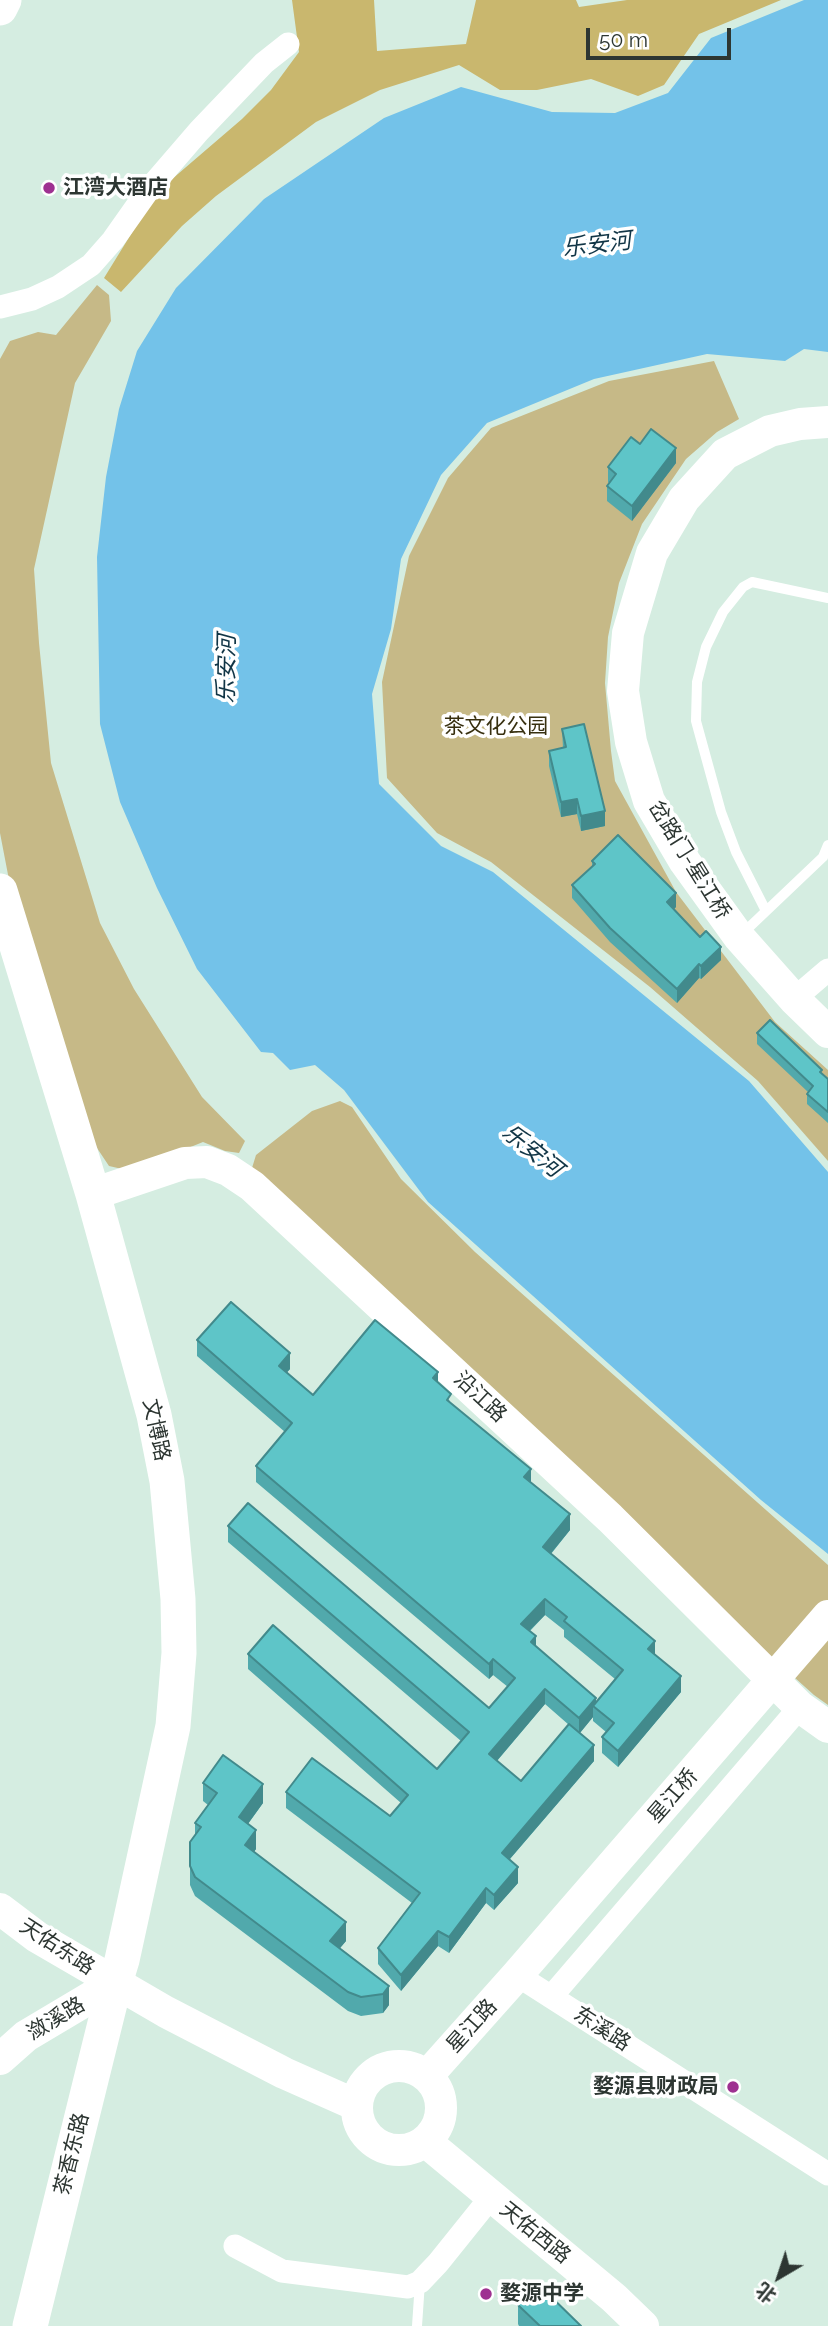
<!DOCTYPE html>
<meta charset="utf-8">
<style>
body{margin:0}
#map{position:relative;width:828px;height:2326px;overflow:hidden;background:#d5ede1;font-family:Raleway,"Noto Sans SC",sans-serif}
canvas{display:block}
.north{position:absolute;left:744px;top:2242px;width:70px;height:70px;-webkit-text-stroke:5px #fff;paint-order:stroke;rotate:219deg;font-size:19px;font-weight:700;line-height:28px;text-align:center;color:#2d3632}
.north::after{content:'';display:block;margin:auto;width:24px;height:32px;background:#2d3632;clip-path:polygon(50% 0,100% 100%,50% 72%,0 100%)}
.scale{position:absolute;left:586px;top:28px;width:145px;height:32px;box-sizing:border-box;border:4px solid #2d3632;border-top:0;padding-left:9px;font-size:21px;line-height:24px;white-space:nowrap;color:#2d3632;-webkit-text-stroke:5px #fff;paint-order:stroke}
</style>
<div id="map">
<canvas width="828" height="2326"></canvas>
<div class="north">北</div>
<div class="scale">50 m</div>
</div>
<script>
const ctx = document.querySelector('canvas').getContext('2d');
ctx.lineJoin = 'round';
function fillPath(path, color) { ctx.fillStyle = color; ctx.fill(path, 'evenodd'); }
const toPath = rows => new Path2D(rows.map(r => 'M' + r).join(''));
function trace(path, color, width, dash) { ctx.strokeStyle = color; ctx.lineWidth = width; ctx.lineCap = dash ? 'butt' : 'round'; ctx.setLineDash(dash || []); ctx.stroke(path); }
function write(font, color, halo, rows, align = 'center') {
  ctx.font = font + ' Raleway,"Noto Sans SC",sans-serif'; ctx.lineWidth = 7; ctx.setLineDash([]); ctx.textBaseline = 'middle'; ctx.strokeStyle = halo; ctx.fillStyle = color; for (const [text, x, y, turn = 0] of rows) {
    ctx.save(); ctx.translate(x, y); ctx.rotate((+turn || 0) * Math.PI / 180); ctx.textAlign = isNaN(turn) ? turn : align; if (halo) ctx.strokeText(text, 0, 0); ctx.fillText(text, 0, 0); ctx.restore();
  }
}
fillPath(toPath([
 [97,285,109,295,111,321,75,383,34,569,39,643,51,763,100,923,134,989,202,1097,245,1141,239,1153,225,1151,203,1142,131,1171,109,1166,95,1145,10,885,0,833,0,359,10,341,38,332,56,335],
 [714,361,739,419,717,432,686,459,642,524,619,583,608,637,605,683,611,751,615,781,676,892,775,1022,828,1070,828,1161,758,1081,650,987,491,862,437,833,387,778,382,682,409,556,448,478,491,428,609,381],
 [340,1101,352,1107,401,1179,475,1252,828,1565,828,1705,814,1695,765,1651,252,1168,256,1155,312,1111]
]), '#c6b987');
fillPath(toPath([
 [292,0,374,0,377,51,466,44,476,0,576,0,579,7,627,0,781,0,699,34,664,85,638,96,591,79,537,90,500,90,459,65,380,90,316,122,216,196,182,226,121,292,104,278,157,192,242,119,271,90,299,52]
]), '#c9b76e');
fillPath(toPath([
 [804,0,828,0,828,352,804,349,785,361,707,354,594,379,487,423,441,475,401,559,391,629,372,694,379,784,441,846,493,872,749,1081,828,1172,828,1554,761,1500,428,1202,344,1090,315,1065,290,1070,273,1053,261,1052,197,969,157,888,120,802,100,724,97,557,106,477,119,409,137,351,176,288,264,199,384,118,461,87,552,112,615,113,668,93,711,38]
]), '#73c2e9');
trace(toPath([
 [766,911,736,852,721,812,696,721,697,682,706,647,723,612,743,587,752,582,828,598],
 [741,935,823,857,828,845],
 [417,2326,420,2282]
]), '#fff', 10);
trace(toPath([
 [0,307,32,299,58,287,91,265,113,240,149,189,199,131,264,63,288,44],
 [794,999,828,970],
 [517,1975,828,2174],
 [551,1997,800,1707],
 [235,2246,282,2271,408,2287,420,2282,438,2263,491,2197]
]), '#fff', 23);
trace(toPath([
 [828,422,800,424,770,431,725,454,684,499,652,553,628,633,623,691,631,742,649,801,685,862,739,937,794,999,828,1032],
 [93,1194,185,1163,207,1162,228,1170,252,1186,610,1518,800,1707,828,1727],
 [0,1909,37,1937,166,2012,284,2073,356,2105],
 [0,2059,26,2036,115,1983],
 '357 2108a42 42 0 1 1 84 0a42 42 0 1 1-84 0Z',
 [427,2076,517,1975,828,1616],
 [425,2141,614,2298,643,2326]
]), '#fff', 32);
trace(toPath([
 [0,8,4,0],
 [0,891,93,1194,154,1415,167,1481,178,1599,179,1653,173,1726,122,1960,115,1983,30,2326]
]), '#fff', 35);
fillPath(toPath([
 [640,444,676,463,632,521,607,501,607,486,609,483,608,482,608,467],
 [562,729,605,826,581,831,577,814,561,817,549,766,549,751,563,748],
 [592,861,676,907,674,909,721,960,701,979,699,978,677,1003,610,942,572,898,572,885,592,867],
 [757,1033,822,1074,828,1079,828,1123,807,1104,807,1094,808,1092,757,1044],
 [197,1340,290,1369,287,1372,313,1395,438,1383,451,1403,531,1483,570,1530,551,1554,655,1654,681,1692,618,1767,602,1753,602,1737,606,1732,593,1721,593,1717,580,1733,594,1761,510,1859,518,1883,494,1910,486,1903,449,1953,438,1946,401,1991,378,1964,378,1948,412,1903,286,1808,286,1792,390,1816,401,1803,248,1669,248,1654,437,1769,461,1741,228,1542,228,1526,489,1708,508,1687,493,1675,489,1679,256,1482,256,1466,285,1432,197,1356],
 [545,1615,564,1630,564,1637,615,1679,596,1702,536,1647,530,1631],
 [545,1704,569,1725,521,1781,497,1761],
 [203,1783,263,1803,248,1824,256,1849,254,1852,346,1941,340,1948,389,1986,389,2005,383,2013,361,2016,348,2011,195,1896,190,1885,190,1842,195,1835,195,1823,208,1805,203,1801],
 [518,2305,581,2326,519,2326,518,2324]
]), '#51a9ac');
fillPath(toPath([
 [676,448,676,463,632,521,632,506],
 [577,799,577,814,561,817,561,802],
 [605,811,605,826,581,831,581,816],
 [676,893,676,907,667,916,667,902],
 [721,947,721,960,701,979,701,966],
 [699,964,699,978,677,1003,677,989],
 [290,1353,290,1369,279,1381,279,1366],
 [438,1372,438,1388,433,1378],
 [531,1469,531,1484,524,1477],
 [570,1514,570,1530,543,1563,543,1547],
 [545,1599,545,1615,521,1639,521,1624],
 [536,1636,536,1651,531,1642],
 [655,1641,655,1656,648,1649],
 [493,1659,493,1675,489,1679,489,1664],
 [681,1676,681,1692,618,1767,618,1751],
 [545,1689,545,1704,489,1770,489,1754],
 [596,1698,596,1708,593,1706,593,1717,579,1734,579,1718],
 [594,1745,594,1761,502,1868,502,1853],
 [263,1784,263,1803,239,1836,239,1817],
 [256,1830,256,1849,245,1864,245,1845],
 [518,1867,518,1883,494,1910,494,1895],
 [486,1888,486,1903,449,1953,449,1937],
 [346,1922,346,1941,330,1960,330,1941],
 [438,1931,438,1946,401,1991,401,1975],
 [389,1986,389,2005,383,2013,383,1994]
]), '#428a8c');
const building = toPath([
 [651,429,676,448,632,506,607,486,616,474,608,467,631,437,640,444,651,429],
 [584,724,605,811,581,816,577,799,561,802,549,751,566,747,562,729,584,724],
 [618,835,676,893,667,902,700,937,706,931,721,947,701,966,699,964,677,989,610,928,572,885,595,864,592,861,618,835],
 [770,1020,822,1070,820,1072,828,1079,828,1112,807,1094,813,1086,757,1033,770,1020],
 [231,1302,290,1353,279,1366,313,1395,375,1320,438,1372,433,1378,451,1394,447,1400,531,1469,524,1477,570,1514,543,1547,655,1641,648,1649,681,1676,618,1751,602,1737,614,1723,593,1706,623,1670,564,1621,567,1617,545,1599,521,1624,536,1636,531,1642,596,1698,579,1718,545,1689,489,1754,521,1781,569,1724,594,1745,502,1853,518,1867,494,1895,486,1888,449,1937,438,1931,401,1975,378,1948,420,1893,286,1792,312,1758,390,1816,408,1795,248,1654,273,1625,437,1769,469,1732,228,1526,248,1503,489,1708,515,1678,493,1659,489,1664,256,1466,292,1423,197,1340,231,1302],
 [223,1755,263,1784,239,1817,256,1830,245,1845,346,1922,330,1941,389,1986,383,1994,361,1997,348,1992,195,1877,190,1866,190,1842,201,1827,195,1823,217,1793,203,1783,223,1755],
 [538,2284,581,2326,540,2326,518,2305,538,2284]
]);
fillPath(building, '#5ec5c8');
trace(building, '#428a8c', 2);
for (const [x, y, r, color] of [
 [49,188,7,"#9e3191"],
 [733,2087,7,"#9e3191"],
 [486,2294,7,"#9e3191"]
]) { const dot = new Path2D(); dot.arc(x, y, r, 0, 2 * Math.PI); ctx.fillStyle = color; ctx.fill(dot); trace(dot, '#fff', 2.5); }
write('bold 21px', '#2d3632', '#fff', [
 ["江湾大酒店",63,188],
 ["婺源县财政局",719,2087,"right"],
 ["婺源中学",500,2294]
], 'left');
write('21px', '#383010', '#fff', [
 ["茶文化公园",496,727]
]);
write('21px', '#2d3632', '#fff', [
 ["岔路门-星江桥",689,860,58],
 ["沿江路",480,1397,43],
 ["文博路",156,1430,78],
 ["星江桥",673,1796,-49],
 ["天佑东路",57,1947,33],
 ["潋溪路",56,2019,-31],
 ["星江路",472,2026,-48],
 ["东溪路",602,2029,33],
 ["茶香东路",72,2154,-76],
 ["天佑西路",535,2233,39]
]);
write('italic 23px', '#113546', '#fff', [
 ["乐安河",597,245,-7],
 ["乐安河",227,669,-89],
 ["乐安河",532,1151,39]
]);
</script>
